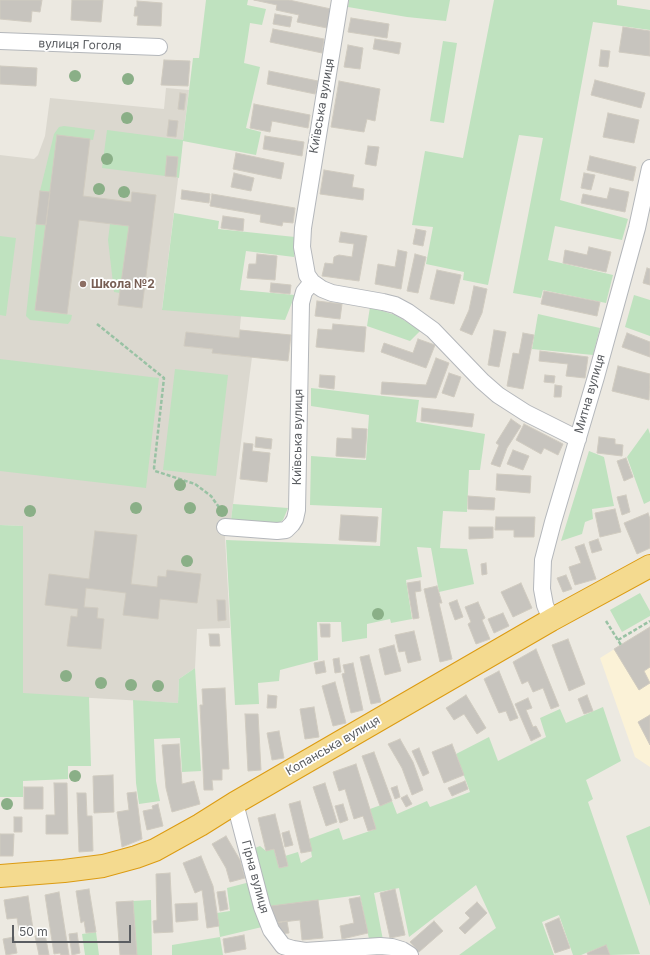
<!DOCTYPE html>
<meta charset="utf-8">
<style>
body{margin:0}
#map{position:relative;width:650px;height:955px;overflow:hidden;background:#ece9e1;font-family:Inter,sans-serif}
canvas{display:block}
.scale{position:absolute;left:12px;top:925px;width:119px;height:18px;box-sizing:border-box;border:2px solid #5a5d61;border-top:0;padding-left:5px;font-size:12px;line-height:14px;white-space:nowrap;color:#5a5d61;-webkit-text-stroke:3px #fff;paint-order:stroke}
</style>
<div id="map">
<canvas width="650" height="955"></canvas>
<div class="scale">50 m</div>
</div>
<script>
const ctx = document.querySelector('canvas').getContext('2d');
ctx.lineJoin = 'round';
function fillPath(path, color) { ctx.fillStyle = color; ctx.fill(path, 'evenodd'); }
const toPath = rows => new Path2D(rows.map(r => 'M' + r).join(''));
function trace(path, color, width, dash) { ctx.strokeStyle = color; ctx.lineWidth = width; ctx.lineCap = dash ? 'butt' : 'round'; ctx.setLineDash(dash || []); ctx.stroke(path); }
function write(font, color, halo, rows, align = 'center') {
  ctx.font = font + ' Inter,sans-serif'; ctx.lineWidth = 3.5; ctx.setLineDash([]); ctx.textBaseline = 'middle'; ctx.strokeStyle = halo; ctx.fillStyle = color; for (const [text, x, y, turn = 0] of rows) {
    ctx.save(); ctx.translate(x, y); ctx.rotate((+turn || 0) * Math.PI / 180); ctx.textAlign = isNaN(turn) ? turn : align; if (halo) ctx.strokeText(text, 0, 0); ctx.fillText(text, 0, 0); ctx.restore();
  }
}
fillPath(toPath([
 [650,627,650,767,635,757,600,658]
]), '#fbf2d7');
fillPath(toPath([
 [166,88,189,90,162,309,241,316,239,338,186,332,184,346,213,349,213,353,252,357,231,520,224,519,230,628,197,629,195,668,179,679,178,703,23,694,23,526,0,525,0,155,34,159,38,155,45,136,50,98,164,109]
]), '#dbd8cf');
fillPath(toPath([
 [206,0,248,0,247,5,266,9,262,25,250,23,244,63,260,67,246,128,261,132,256,155,183,141,179,178,176,177,178,157,167,156,165,176,102,168,107,130,183,140,193,58,199,58],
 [349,0,450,0,446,21,407,17,348,7],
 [494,0,617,0,617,5,650,10,650,30,593,22,560,200,628,219,622,240,555,226,548,260,613,275,606,303,543,290,541,298,513,293,543,138,519,135,488,285,463,280,464,272,426,264,433,227,412,225,425,151,463,158],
 [443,41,457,43,444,123,430,121],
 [64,126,95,130,93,140,57,135,50,192,40,191,54,134,59,127],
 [174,213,219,221,218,229,295,237,294,257,246,251,240,290,295,295,285,320,162,310],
 [36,224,46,225,35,310,72,315,71,320,68,324,30,320,26,316],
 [110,224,129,226,120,293,114,292,108,240],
 [0,236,16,238,6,316,0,315],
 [634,295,650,300,650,336,625,327],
 [370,307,395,315,421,330,410,341,367,326],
 [538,314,600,328,593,355,532,349],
 [0,359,159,378,146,488,0,471],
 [175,369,228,375,216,476,163,470],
 [311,388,419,400,416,422,485,434,480,470,469,470,467,512,443,511,440,548,467,549,474,584,439,592,431,548,417,547,422,577,406,580,412,619,391,623,390,619,367,624,367,638,342,642,341,622,317,622,318,660,280,670,279,681,258,683,259,704,235,705,226,540,380,546,382,508,310,505,311,456,366,460,369,415,311,406],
 [648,428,650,434,650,501,644,504,627,457],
 [589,451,604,457,614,506,592,509,593,519,585,522,582,534,561,541],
 [233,504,288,508,283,520,279,523,231,520],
 [0,525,23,526,23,693,89,697,91,766,68,766,68,779,23,781,23,797,0,797],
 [640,593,650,611,650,616,622,632,610,610],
 [195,668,201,771,182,772,180,738,154,739,156,781,160,801,139,804,136,783,133,700,178,703,179,679],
 [603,707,621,761,586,780,593,799,588,802,640,954,610,955,606,945,581,955,573,955,559,915,542,922,554,955,459,955,496,928,476,885,409,937,399,888,374,893,383,940,369,939,360,895,268,907,255,848,260,846,266,851,274,849,279,868,288,866,285,856,298,852,301,863,312,857,309,839,339,828,343,840,376,829,370,809,392,801,397,814,427,801,430,807,470,792,456,754,489,737,498,761,546,737,540,718,560,709,566,723],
 [650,826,650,906,626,836],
 [250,882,262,927,220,937,223,955,172,955,172,945,220,937,217,913,230,911,227,888],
 [151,900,152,955,137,955,133,901],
 [96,932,99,955,85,955,82,934]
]), '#bfe2bf');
const building = toPath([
 [0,0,42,0,40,12,32,11,31,22,0,19,0,0],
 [72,0,103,0,101,22,71,20,72,0],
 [254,0,289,0,331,9,327,28,297,22,299,15,276,10,277,5,254,0],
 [137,1,162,3,161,26,137,25,138,16,134,16,135,7,137,7,137,1],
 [275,14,292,17,290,27,273,24,275,14],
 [351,18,389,24,387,38,348,32,351,18],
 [623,27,650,31,650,56,619,52,623,27],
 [273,29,324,39,322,53,270,42,273,29],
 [375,39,401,43,399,54,373,49,375,39],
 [348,45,363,48,360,69,344,67,348,45],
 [601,50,610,51,608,67,599,66,601,50],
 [164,60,190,61,188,86,161,85,164,60],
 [0,66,37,68,36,86,0,84,0,66],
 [269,71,318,81,315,94,267,84,269,71],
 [595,80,645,93,641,108,591,95,595,80],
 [339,81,380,89,375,121,367,119,364,132,331,127,339,81],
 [180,93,186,94,184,110,178,109,180,93],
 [254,104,310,115,308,128,272,121,270,132,250,128,254,104],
 [608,113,639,120,634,143,603,137,608,113],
 [169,120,178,121,176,137,167,136,169,120],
 [57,135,90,139,83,196,131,202,132,192,156,195,142,308,118,305,129,226,79,220,67,314,35,310,57,135],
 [265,136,304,142,302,156,263,149,265,136],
 [368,146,379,147,376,166,365,164,368,146],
 [236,153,284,163,281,179,233,169,236,153],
 [167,156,178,157,176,177,165,176,167,156],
 [590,156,636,167,633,181,587,170,590,156],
 [324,170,354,175,352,187,364,189,363,200,320,194,324,170],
 [234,173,254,178,251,191,231,187,234,173],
 [584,173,595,175,591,190,581,188,584,173],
 [610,188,629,192,625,212,581,203,583,194,607,199,610,188],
 [182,190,210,194,209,203,181,199,182,190],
 [40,191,50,192,46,225,36,224,40,191],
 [212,194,295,208,293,223,283,222,282,226,260,222,261,215,210,206,212,194],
 [223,216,244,219,243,231,221,228,223,216],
 [416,229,426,231,423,246,413,244,416,229],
 [341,232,367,236,359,281,322,276,325,263,333,264,334,257,336,256,339,255,352,257,354,244,339,242,341,232],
 [589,247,611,252,606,272,563,263,565,250,587,255,589,247],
 [398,250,407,252,401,289,375,284,378,264,395,267,398,250],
 [257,254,277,256,275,280,247,278,249,264,256,264,257,254],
 [415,254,426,257,418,293,407,291,415,254],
 [647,268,650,269,650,285,643,283,647,268],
 [437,270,461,275,454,304,430,299,437,270],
 [271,283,291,285,290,294,270,292,271,283],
 [474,286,487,289,482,313,472,335,460,330,469,310,474,286],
 [544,291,600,302,597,316,541,304,544,291],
 [317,301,342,304,340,319,315,316,317,301],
 [333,324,366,327,364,352,316,347,318,329,332,330,333,324],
 [240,330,291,335,288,361,212,353,213,349,184,346,186,332,239,338,240,330],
 [494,330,506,332,499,367,488,365,494,330],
 [523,333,534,335,523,389,507,386,513,353,519,354,523,333],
 [627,333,650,342,650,357,622,347,627,333],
 [418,339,435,345,426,368,381,352,384,343,413,353,418,339],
 [540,351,588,357,585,378,566,376,568,364,539,361,540,351],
 [436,358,449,363,436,398,381,394,382,382,426,385,436,358],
 [618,366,650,374,649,400,612,391,618,366],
 [449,373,461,377,454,397,442,393,449,373],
 [320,375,335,376,334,389,319,387,320,375],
 [545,375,555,376,554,383,544,382,545,375],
 [555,385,562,386,561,397,554,397,555,385],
 [422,408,474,414,472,427,421,421,422,408],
 [511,419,521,426,507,448,500,467,491,464,499,445,496,443,511,419],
 [524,424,563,444,558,455,544,448,541,454,516,440,524,424],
 [352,428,367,429,365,458,336,456,337,438,352,439,352,428],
 [256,437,272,439,271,449,255,447,256,437],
 [599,437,615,439,615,444,623,445,622,456,597,453,599,437],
 [244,443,253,444,252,451,270,453,267,482,240,479,244,443],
 [513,450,529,456,523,470,507,464,513,450],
 [626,458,633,477,624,481,617,461,626,458],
 [497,474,531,476,530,493,496,490,497,474],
 [626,495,630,512,622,515,617,497,626,495],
 [468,496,495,498,494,510,468,509,468,496],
 [615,509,621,532,600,537,595,513,615,509],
 [648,513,650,519,650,548,637,554,624,523,648,513],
 [341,515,378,517,376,542,339,540,341,515],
 [496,517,535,517,534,537,514,537,514,530,495,530,496,517],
 [469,527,493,527,493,538,469,539,469,527],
 [95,531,137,535,131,584,157,587,158,576,166,577,167,570,201,574,197,603,160,599,158,619,123,615,126,593,86,588,84,607,98,608,97,618,104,619,101,649,67,646,71,616,77,617,78,609,45,605,49,574,89,579,95,531],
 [598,539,602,550,592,553,589,542,598,539],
 [584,544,596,579,575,585,569,567,581,563,575,547,584,544],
 [486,563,487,574,482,575,481,564,486,563],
 [566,575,572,589,563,592,557,578,566,575],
 [420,581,421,591,415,592,419,618,413,619,407,583,420,581],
 [521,583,532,608,513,617,501,592,521,583],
 [437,586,442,603,439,603,452,659,440,662,424,589,437,586],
 [217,600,225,600,226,620,218,621,217,600],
 [457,600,463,617,455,620,449,603,457,600],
 [478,602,485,618,482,620,490,639,476,644,468,624,471,622,465,607,478,602],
 [503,613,509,626,494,633,488,619,503,613],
 [320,624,330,624,330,637,321,637,320,624],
 [650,627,650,667,644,671,650,683,639,690,614,649,650,627],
 [414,631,421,660,408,663,405,651,399,652,395,635,414,631],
 [209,634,219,634,220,646,210,646,209,634],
 [568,639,585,684,569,691,552,645,568,639],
 [394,645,401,671,385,675,379,649,394,645],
 [536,649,559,706,551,709,543,688,533,692,528,681,522,684,513,662,536,649],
 [369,655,381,702,371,704,360,657,369,655],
 [339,658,341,672,335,673,333,659,339,658],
 [324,661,326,672,316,674,314,663,324,661],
 [353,663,363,710,351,713,342,674,345,673,343,665,353,663],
 [499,671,518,718,510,721,506,711,499,713,484,679,499,671],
 [335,682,346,723,333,726,322,686,335,682],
 [225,688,229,769,222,769,222,780,212,780,213,790,204,790,200,705,203,705,202,689,225,688],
 [268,695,277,696,276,708,267,708,268,695],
 [466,695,486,728,477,734,464,714,454,720,446,708,466,695],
 [587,695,593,711,584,714,578,699,587,695],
 [528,698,532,708,526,710,533,727,536,726,541,736,531,741,515,704,528,698],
 [314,707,319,737,305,739,300,709,314,707],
 [245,714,258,714,261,770,248,771,245,714],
 [650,715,650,745,638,722,650,715],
 [279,731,284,758,272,760,267,733,279,731],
 [400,739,413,762,423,790,412,795,402,768,388,744,400,739],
 [179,744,182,784,194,781,200,804,172,812,166,788,162,745,179,744],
 [452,744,464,775,444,783,432,752,452,744],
 [419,748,429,773,423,776,412,751,419,748],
 [374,752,392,801,380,806,362,756,374,752],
 [356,764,376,829,368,831,363,816,354,819,345,789,339,791,333,772,356,764],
 [113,775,114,812,94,813,93,776,113,775],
 [465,781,468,789,452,796,448,788,465,781],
 [54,783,67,783,68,834,46,834,46,815,55,815,54,783],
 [325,783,337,822,326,826,313,787,325,783],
 [397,786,400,797,395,799,391,788,397,786],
 [24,787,43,787,43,809,24,809,24,787],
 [136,792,142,839,122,847,117,812,129,810,127,793,136,792],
 [77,793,86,793,87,816,92,816,93,851,79,852,77,793],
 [407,795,412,804,406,807,401,798,407,795],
 [300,801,312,851,301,853,289,804,300,801],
 [158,804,163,826,147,830,143,811,153,809,152,806,158,804],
 [343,804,348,820,340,823,335,806,343,804],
 [275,814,288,866,279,868,274,849,266,851,258,818,275,814],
 [14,817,22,817,22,832,14,832,14,817],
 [289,831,293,845,285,847,282,833,289,831],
 [0,834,14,834,13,856,0,856,0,834],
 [226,836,240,860,245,878,230,882,226,868,212,844,226,836],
 [201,856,213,886,219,926,207,928,202,890,195,893,183,863,201,856],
 [170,873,173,932,154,933,153,921,157,920,156,874,170,873],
 [89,889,96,932,86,933,84,921,81,923,76,891,89,889],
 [395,889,405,935,390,938,380,893,395,889],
 [225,891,228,909,220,911,217,892,225,891],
 [59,892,69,955,61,955,60,953,54,954,45,895,59,892],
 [28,896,33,929,19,931,17,918,7,919,4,900,28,896],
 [360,897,368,933,342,939,340,926,354,923,349,899,360,897],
 [318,900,323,938,302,940,300,920,273,923,271,906,318,900],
 [133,901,137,955,120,955,116,902,133,901],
 [477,902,487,913,465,934,459,928,470,918,465,913,477,902],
 [197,903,198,920,176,922,175,904,197,903],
 [559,918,570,948,555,953,545,924,559,918],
 [287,921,289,933,279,934,273,923,287,921],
 [434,921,443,931,419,952,410,942,434,921],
 [77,933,80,953,72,955,69,934,77,933],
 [45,934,49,955,39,955,35,936,45,934],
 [244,935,246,949,225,953,223,939,244,935],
 [14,937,17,953,6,955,3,939,14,937],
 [606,945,610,955,588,955,587,953,606,945]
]);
fillPath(building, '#c7c4be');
trace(building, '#d0cbc0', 1);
const minor = toPath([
 [340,0,303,228,302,247,307,275,312,282,322,289,332,293,383,302,395,305,408,312,433,330,482,381,498,395,526,413,578,439],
 [0,41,159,47],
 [225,527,277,531,286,530,292,524,295,519,297,510,301,303,304,292,312,282],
 [551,620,545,605,542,589,543,560,553,522,596,377,637,228,650,168],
 [235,803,262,907,271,930,283,946,293,949,305,951,380,946,392,947,402,950,410,955]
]);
const highway = toPath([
 [0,876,64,871,103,866,136,857,155,850,200,825,235,803,551,620,650,566]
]);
trace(minor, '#b4b7bb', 18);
trace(highway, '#dc9b11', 24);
trace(toPath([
 [97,324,164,378,154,468,155,471,195,484,211,496,223,513],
 [606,621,621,645],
 [618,640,650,621]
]), '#99c2a4', 2.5, [4, 2]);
trace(minor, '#fff', 16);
trace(highway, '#f4da8f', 22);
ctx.fillStyle = '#8aaf87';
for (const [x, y] of [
 [75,76],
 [128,79],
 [127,118],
 [107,159],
 [99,189],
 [124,192],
 [180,485],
 [136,508],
 [190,508],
 [30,511],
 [222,511],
 [187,561],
 [378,614],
 [66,676],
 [101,683],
 [131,685],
 [158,686],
 [75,776],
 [7,804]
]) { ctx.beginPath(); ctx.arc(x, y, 6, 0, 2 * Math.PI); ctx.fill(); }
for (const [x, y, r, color] of [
 [83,284,4,"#8d6e63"]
]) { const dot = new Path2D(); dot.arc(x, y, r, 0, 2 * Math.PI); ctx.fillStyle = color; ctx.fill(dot); trace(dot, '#fff', 1.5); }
write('12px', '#5a5d61', '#fff', [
 ["вулиця Гоголя",80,45,2],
 ["Київська вулиця",322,106,-80],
 ["Митна вулиця",590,394,-74],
 ["Київська вулиця",298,437,-89],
 ["Копанська вулиця",333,746,-30],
 ["Гірна вулиця",255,877,75]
]);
write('bold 12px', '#785e54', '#fff', [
 ["Школа №2",91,284]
], 'left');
</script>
